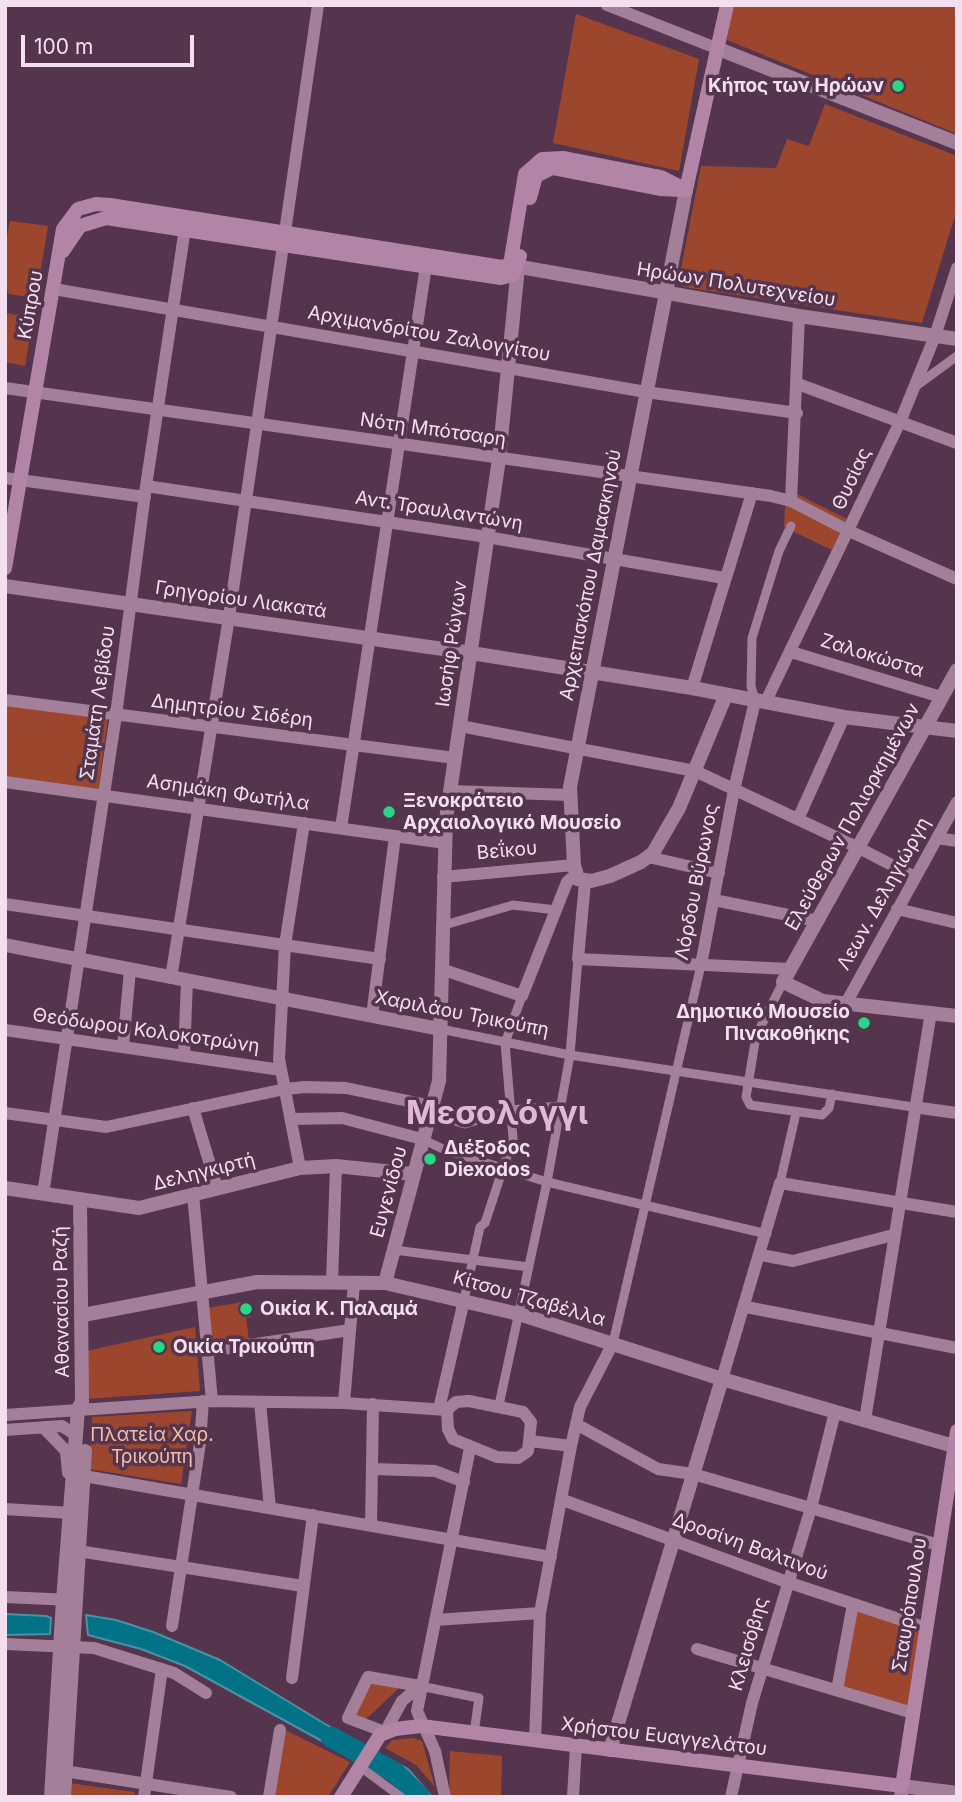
<!DOCTYPE html>
<meta charset="utf-8">
<style>
body{margin:0}
#map{position:relative;width:962px;height:1802px;overflow:hidden;background:#55354d;font-family:Inter,sans-serif}
canvas{display:block}
.frame{position:absolute;inset:0;border:7px solid #f3dfed;pointer-events:none}
.scale{position:absolute;left:21px;top:35px;width:173px;height:32px;box-sizing:border-box;border:4px solid #f3dfed;border-top:0;padding-left:9px;font-size:21px;line-height:24px;white-space:nowrap;color:#f3dfed;-webkit-text-stroke:5px #55354d;paint-order:stroke}
</style>
<div id="map">
<canvas width="962" height="1802"></canvas>
<div class="frame"></div>
<div class="scale">100 m</div>
</div>
<script>
const ctx = document.querySelector('canvas').getContext('2d');
ctx.lineJoin = 'round';
function fillPath(path, color) { ctx.fillStyle = color; ctx.fill(path, 'evenodd'); }
const toPath = rows => new Path2D(rows.map(r => 'M' + r).join(''));
function trace(path, color, width, dash) { ctx.strokeStyle = color; ctx.lineWidth = width; ctx.lineCap = dash ? 'butt' : 'round'; ctx.setLineDash(dash || []); ctx.stroke(path); }
function write(font, color, halo, rows, align = 'center') {
  ctx.font = font + ' Inter,sans-serif'; ctx.lineWidth = 7; ctx.setLineDash([]); ctx.textBaseline = 'middle'; ctx.strokeStyle = halo; ctx.fillStyle = color; for (const [text, x, y, turn = 0] of rows) {
    ctx.save(); ctx.translate(x, y); ctx.rotate((+turn || 0) * Math.PI / 180); ctx.textAlign = isNaN(turn) ? turn : align; if (halo) ctx.strokeText(text, 0, 0); ctx.fillText(text, 0, 0); ctx.restore();
  }
}
fillPath(toPath([
 [733,5,957,5,957,134,727,40],
 [576,14,699,59,679,171,553,143],
 [825,104,957,156,957,209,922,323,684,287,678,284,701,166,776,168,787,139,809,146],
 [10,221,48,226,36,298,9,294,5,286,5,246],
 [5,313,33,318,25,366,5,362],
 [793,492,847,519,832,550,784,527,785,508],
 [5,704,108,718,98,791,5,778],
 [248,1301,251,1317,246,1318,249,1340,211,1346,208,1308],
 [195,1327,200,1391,86,1399,86,1351],
 [192,1411,181,1484,89,1469,92,1417],
 [853,1604,926,1628,913,1713,837,1690],
 [372,1683,400,1687,364,1721,354,1716],
 [285,1730,350,1762,328,1797,274,1795],
 [413,1738,422,1741,435,1787,416,1765,385,1748,393,1740],
 [450,1751,502,1756,501,1797,449,1797],
 [69,1783,135,1792,134,1797,68,1797]
]), '#9d462e');
const water = toPath([
 [5,1614,46,1616,51,1618,50,1634,5,1635,5,1614],
 [86,1615,116,1620,153,1632,220,1660,358,1744,353,1754,331,1746,185,1666,141,1649,88,1635,86,1615],
 [379,1755,408,1769,432,1797,410,1797,373,1765,379,1755]
]);
fillPath(water, '#027286');
trace(water, '#4a93a5', 2);
trace(toPath([
 [331,1737,394,1772,420,1797]
]), '#027286', 21);
trace(toPath([
 [916,386,957,356],
 [755,701,751,686,752,638,779,551,791,526],
 [441,926,513,905,556,910],
 [783,982,756,1036,746,1097,750,1105,822,1115,829,1108,832,1094],
 [440,1029,570,1055,913,1107],
 [429,1114,465,1124,510,1110,560,1106],
 [422,1139,445,1150,547,1182,767,1234],
 [780,1183,796,1113],
 [394,1250,529,1267],
 [464,1300,480,1227,485,1223,513,1138,505,1043,522,996],
 [613,1343,701,965],
 [499,1405,547,1182,570,1055,578,959],
 [420,1686,479,1698,474,1733],
 [359,1766,401,1797]
]), '#a47f9a', 9);
trace(toPath([
 [607,5,716,48],
 [54,289,646,392,797,413],
 [798,384,957,443],
 [5,388,771,496,791,501,849,531,957,579],
 [5,478,145,497],
 [146,486,487,537,724,578],
 [791,501,799,316],
 [791,652,941,697],
 [692,688,752,493],
 [5,700,455,758],
 [766,701,900,422,935,336,957,268],
 [460,726,695,771,857,847,915,877],
 [5,782,445,843],
 [450,791,570,795],
 [798,819,844,717],
 [341,828,427,259],
 [937,838,957,841],
 [648,857,719,873],
 [443,877,574,865],
 [585,882,578,959,790,969],
 [714,900,818,921],
 [5,904,380,959],
 [897,909,957,923],
 [701,965,734,790,755,701],
 [441,969,522,996,567,882,576,874],
 [171,978,229,617,318,5],
 [845,1005,957,802],
 [372,1016,395,836],
 [5,1030,281,1070],
 [123,1046,130,970],
 [184,1055,187,981],
 [913,1107,957,1113],
 [193,1108,217,1188],
 [5,1113,106,1127,285,1089,305,1087,346,1088,432,1106],
 [293,1119,342,1118,422,1139],
 [300,1168,279,1059,285,945,304,823],
 [43,1194,116,715,146,486,186,222],
 [193,1194,212,1401],
 [761,1255,793,1261,893,1235],
 [332,1282,336,1166],
 [746,1307,957,1348],
 [209,1351,350,1330],
 [722,1379,780,1183,957,1212],
 [469,1401,523,1412,531,1422,528,1451,518,1458,497,1457,453,1439,448,1429,447,1410,456,1402,469,1401],
 [260,1402,270,1508],
 [344,1403,354,1283],
 [439,1409,464,1300],
 [5,1415,212,1401,344,1403,447,1410],
 [865,1420,931,1012],
 [576,1424,658,1469,693,1474,939,1545],
 [43,1427,66,1451,68,1473],
 [5,1430,62,1426,77,1436],
 [530,1441,571,1446],
 [372,1469,435,1471,464,1482],
 [84,1476,551,1557],
 [563,1500,787,1582,926,1628],
 [5,1509,71,1513],
 [371,1526,373,1404],
 [78,1551,303,1586],
 [5,1597,71,1600],
 [435,1620,540,1613],
 [172,1626,200,1443,203,1401],
 [5,1644,94,1648,174,1673,206,1693],
 [697,1649,913,1713],
 [368,1677,420,1686,402,1701,385,1732,348,1718,368,1677],
 [292,1678,313,1515],
 [837,1690,853,1604],
 [535,1740,540,1613,571,1446,580,1407,613,1343],
 [64,1771,231,1797],
 [144,1797,162,1669],
 [269,1797,280,1730],
 [445,1797,435,1751,417,1711,470,1448],
 [573,1797,576,1746],
 [731,1797,752,1703,811,1508,835,1412]
]), '#a47f9a', 12);
trace(toPath([
 [716,48,957,143],
 [686,190,570,787,574,865,578,879,591,881,610,876,641,862,653,853,679,808,726,695],
 [509,265,799,316,957,339],
 [5,586,471,653,692,688,844,717,957,731],
 [957,670,783,982,823,1001,957,1016],
 [5,945,440,1029],
 [5,1188,139,1208,300,1168,336,1166,413,1174],
 [385,1283,439,1081,446,819,499,459,518,267],
 [83,1315,257,1282,385,1283,519,1314,722,1379,957,1447],
 [610,1750,722,1379],
 [51,1797,63,1600,78,1409,82,1402,80,1201],
 [64,1797,85,1451],
 [901,1797,902,1786,957,1793]
]), '#a47f9a', 14);
trace(toPath([
 [686,190,727,5],
 [530,198,536,176,552,168,660,189,681,190],
 [63,251,80,226,106,218,501,278,513,275,520,256],
 [5,568,63,229,78,209,96,204,110,205,502,267,509,265,511,259,525,174,542,159,564,158,661,177,686,190],
 [341,1797,380,1735,395,1729,421,1726,902,1786,957,1431]
]), '#b285a6', 14);
for (const [x, y, r, color] of [
 [898,86,7,"#25d886"],
 [389,812,7,"#25d886"],
 [864,1023,7,"#25d886"],
 [430,1159,7,"#25d886"],
 [246,1309,7,"#25d886"],
 [159,1347,7,"#25d886"]
]) { const dot = new Path2D(); dot.arc(x, y, r, 0, 2 * Math.PI); ctx.fillStyle = color; ctx.fill(dot); trace(dot, '#55354d', 2.5); }
write('bold 19px', '#f3dfed', '#55354d', [
 ["Κήπος των Ηρώων",884,86,"right"],
 ["Ξενοκράτειο",403,801],
 ["Αρχαιολογικό Μουσείο",403,823],
 ["Δημοτικό Μουσείο",850,1012,"right"],
 ["Πινακοθήκης",850,1034,"right"],
 ["Διέξοδος",444,1148],
 ["Diexodos",444,1170],
 ["Οικία Κ. Παλαμά",260,1309],
 ["Οικία Τρικούπη",173,1347]
], 'left');
write('19px', '#f3dfed', '#55354d', [
 ["Ηρώων Πολυτεχνείου",736,285,9],
 ["Κύπρου",31,305,-80],
 ["Αρχιμανδρίτου Ζαλογγίτου",429,334,10],
 ["Νότη Μπότσαρη",433,430,8],
 ["Θυσίας",852,479,-65],
 ["Αντ. Τραυλαντώνη",439,511,9],
 ["Αρχιεπισκόπου Δαμασκηνού",591,575,-79],
 ["Γρηγορίου Λιακατά",241,600,8],
 ["Ιωσήφ Ρώγων",452,644,-82],
 ["Ζαλοκώστα",872,656,17],
 ["Σταμάτη Λεβίδου",98,703,-82],
 ["Δημητρίου Σιδέρη",232,711,7],
 ["Ασημάκη Φωτήλα",228,793,8],
 ["Ελεύθερων Πολιορκημένων",853,817,-61],
 ["Βεΐκου",507,851,-5],
 ["Λόρδου Βύρωνος",697,882,-79],
 ["Λεων. Δεληγιώργη",884,894,-61],
 ["Χαριλάου Τρικούπη",462,1014,11],
 ["Θεόδωρου Κολοκοτρώνη",146,1031,8],
 ["Δεληγκιρτή",204,1172,-14],
 ["Ευγενίδου",389,1192,-75],
 ["Κίτσου Τζαβέλλα",529,1299,16],
 ["Αθανασίου Ραζή",62,1302,-91],
 ["Δροσίνη Βαλτινού",750,1547,20],
 ["Σταυρόπουλου",910,1605,-81],
 ["Κλεισόβης",749,1644,-74],
 ["Χρήστου Ευαγγελάτου",664,1737,7]
]);
write('19px', '#f5bbaa', '#55354d', [
 ["Πλατεία Χαρ.",152,1435],
 ["Τρικούπη",152,1457]
]);
write('bold 33px', '#e1b9d6', '#55354d', [
 ["Μεσολόγγι",497,1114]
]);
</script>
